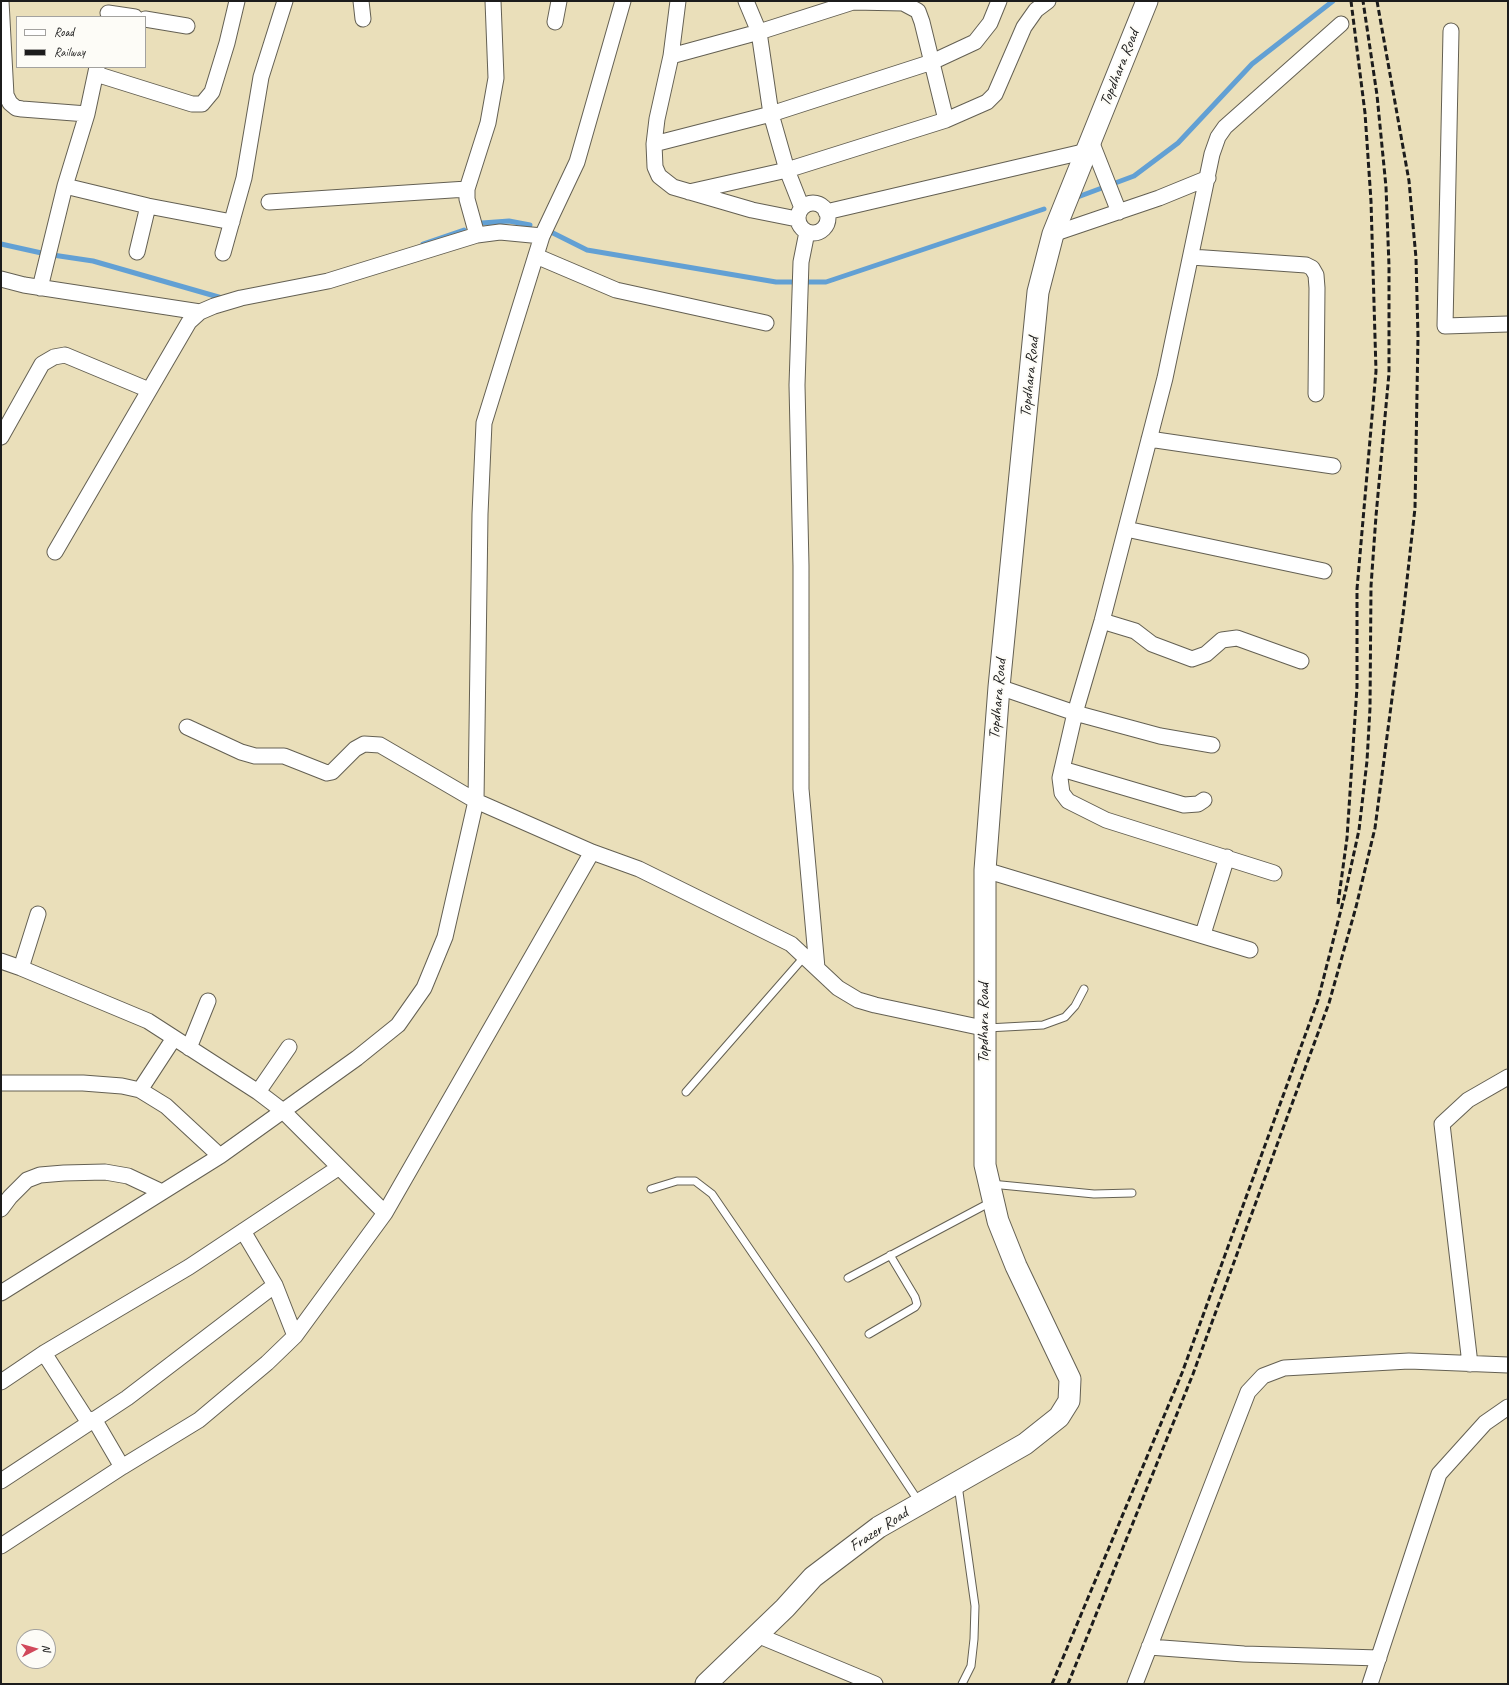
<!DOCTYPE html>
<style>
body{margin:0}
#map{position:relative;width:1509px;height:1685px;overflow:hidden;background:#eadfba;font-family:Caveat,sans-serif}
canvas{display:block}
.frame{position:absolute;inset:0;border:2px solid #1c1c1c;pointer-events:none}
.legend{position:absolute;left:16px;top:16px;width:130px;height:52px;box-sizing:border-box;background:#fdfcf7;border:1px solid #a3a29f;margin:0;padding:5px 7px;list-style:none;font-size:12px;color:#1c1c1c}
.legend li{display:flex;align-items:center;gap:8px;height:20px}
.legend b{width:20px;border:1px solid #a3a29f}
.north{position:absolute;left:16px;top:1629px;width:40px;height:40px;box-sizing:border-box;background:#fdfcf7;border:1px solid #a3a29f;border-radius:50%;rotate:84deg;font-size:11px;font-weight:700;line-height:16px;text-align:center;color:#1c1c1c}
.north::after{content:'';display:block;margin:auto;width:14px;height:18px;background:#d1495b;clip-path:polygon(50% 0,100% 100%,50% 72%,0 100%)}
</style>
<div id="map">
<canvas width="1509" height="1685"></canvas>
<div class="frame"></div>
<ul class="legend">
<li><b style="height:5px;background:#fff"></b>Road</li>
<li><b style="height:5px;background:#1c1c1c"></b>Railway</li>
</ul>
<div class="north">N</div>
</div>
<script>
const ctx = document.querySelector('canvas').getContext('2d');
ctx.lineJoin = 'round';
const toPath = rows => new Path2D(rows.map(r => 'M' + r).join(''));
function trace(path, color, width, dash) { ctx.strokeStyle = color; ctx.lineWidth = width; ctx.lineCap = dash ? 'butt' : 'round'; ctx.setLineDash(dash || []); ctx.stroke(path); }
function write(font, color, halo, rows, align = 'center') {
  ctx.font = font + ' Caveat,sans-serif'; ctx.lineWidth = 4; ctx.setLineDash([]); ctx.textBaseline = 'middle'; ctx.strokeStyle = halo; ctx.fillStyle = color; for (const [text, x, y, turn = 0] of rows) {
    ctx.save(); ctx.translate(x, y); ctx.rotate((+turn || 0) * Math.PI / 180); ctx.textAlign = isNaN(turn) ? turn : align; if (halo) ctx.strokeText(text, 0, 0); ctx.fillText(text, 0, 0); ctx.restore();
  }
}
trace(toPath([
 [1075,198,1134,176,1178,143,1252,64,1333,1],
 [482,223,509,221,530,225],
 [551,232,587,250,776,282,826,282,1044,209],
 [1,244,46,254,93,261,222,298,225,297],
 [423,244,464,230]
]), '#62a0d4', 5);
const lane = toPath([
 [987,1028,1043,1025,1065,1017,1075,1006,1084,989],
 [686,1092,805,956],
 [991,1184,1094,1194,1132,1193],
 [651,1189,677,1181,695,1181,712,1194,816,1346,919,1502],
 [848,1278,991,1202],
 [869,1334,915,1307,917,1304,915,1297,890,1255],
 [958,1485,975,1606,974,1639,971,1666,962,1684]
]);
const street = toPath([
 [1,1,6,95,10,103,16,108,22,109,87,114],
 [361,1,363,19],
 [678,1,671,56,657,119,654,144,655,167,659,176,673,187,752,210,797,219],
 [746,1,759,32,771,114,787,170,802,208],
 [108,13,135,17],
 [145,19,187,26],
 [555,22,559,1],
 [1451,31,1445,326,1508,324],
 [671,56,759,32,853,2,903,3,918,11,922,22,946,120],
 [96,74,192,104,202,104,212,92,227,43,237,1],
 [1091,141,1119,212],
 [654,144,771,114,932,62,975,42,990,23,999,1],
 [65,186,148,206,232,222],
 [689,192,787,170,946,120,987,102,995,94,1024,27,1036,10,1048,1],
 [269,202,467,189],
 '798 218a15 15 0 1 1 30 0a15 15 0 1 1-30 0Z',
 [826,212,1087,151],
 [807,232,801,262,797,385,801,566,801,789,817,968],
 [1053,234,1159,198,1208,178],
 [477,235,467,199,467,189,488,123,496,78,493,1],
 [137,252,148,206],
 [223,253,244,178,261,77,285,1],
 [536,256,616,290,766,323],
 [1191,257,1306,265,1312,268,1316,275,1317,288,1316,394],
 [1,279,24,285,200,312],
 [40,288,65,186,87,114,97,67],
 [1,437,42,364,54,357,65,355,149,390],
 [1149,439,1333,466],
 [1126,529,1324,571],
 [55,552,189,322,200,312,214,306,241,298,328,281,477,235,500,232,542,236],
 [1102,621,1135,631,1152,644,1192,659,1206,654,1222,640,1237,638,1301,661],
 [999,687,1075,713,1160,736,1212,745],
 [187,727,241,752,255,756,284,756,327,773,332,772,355,749,364,744,380,745,476,801,592,852,639,869,791,944,838,988,858,1000,875,1005,983,1028],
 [1062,769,1184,805,1198,804,1204,800],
 [985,870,1250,950],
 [1274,873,1106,820,1068,801,1062,793,1060,778,1075,713,1102,621,1165,378,1212,154,1218,137,1225,127,1341,24],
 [1203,934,1227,857],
 [1,961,21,968,148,1021,258,1092,283,1111,385,1213],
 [21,968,38,914],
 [189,1048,208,1001],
 [1,1083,83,1083,122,1086,140,1090,166,1106,220,1156],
 [140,1090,174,1038],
 [258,1092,289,1047],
 [1,1209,10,1197,27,1180,40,1175,64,1173,105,1172,128,1176,162,1192],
 [243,1231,275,1285,295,1336],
 [1,1293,220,1156,357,1058,398,1025,424,988,445,937,476,801,480,514,484,423,542,236,577,162,623,1],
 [44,1353,89,1423],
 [1470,1364,1442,1124,1468,1100,1508,1077],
 [1,1382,44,1353,189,1267,338,1168],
 [94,1419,122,1467],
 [1,1481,127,1398,275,1285],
 [1,1546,122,1467,199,1420,267,1363,295,1336,385,1213,592,852],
 [757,1635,875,1684],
 [1149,1647,1244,1654,1379,1658],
 [1135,1684,1248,1392,1263,1376,1284,1368,1409,1361,1508,1365],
 [1370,1684,1439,1474,1485,1423,1508,1407]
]);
const secondary = toPath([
 [706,1684,785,1608,813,1577,879,1527,1025,1444,1059,1417,1069,1401,1070,1379,1016,1266,998,1221,985,1165,985,870,999,687,1038,292,1053,234,1147,1]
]);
trace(lane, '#646053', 9);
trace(street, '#646053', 17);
trace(secondary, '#646053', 23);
trace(lane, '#fff', 7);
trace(street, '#fff', 15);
trace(secondary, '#fff', 21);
trace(toPath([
 [1338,904,1347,838,1357,687,1357,589,1376,371,1371,201,1365,113,1351,1],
 [1052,1684,1182,1373,1318,1000,1345,894,1359,830,1367,761,1370,708,1371,586,1376,516,1389,373,1389,266,1386,187,1377,95,1363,1],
 [1068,1684,1193,1374,1329,1003,1356,907,1375,828,1404,607,1415,508,1418,336,1416,258,1409,181,1377,1]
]), '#1c1c1c', 3, [6, 3]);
write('16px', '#1c1c1c', '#fdfcf7', [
 ["Topdhara Road",1120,68,-68],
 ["Topdhara Road",1030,377,-84],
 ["Topdhara Road",998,699,-85],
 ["Topdhara Road",984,1023,-90],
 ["Frazer Road",879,1530,-33]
]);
</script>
